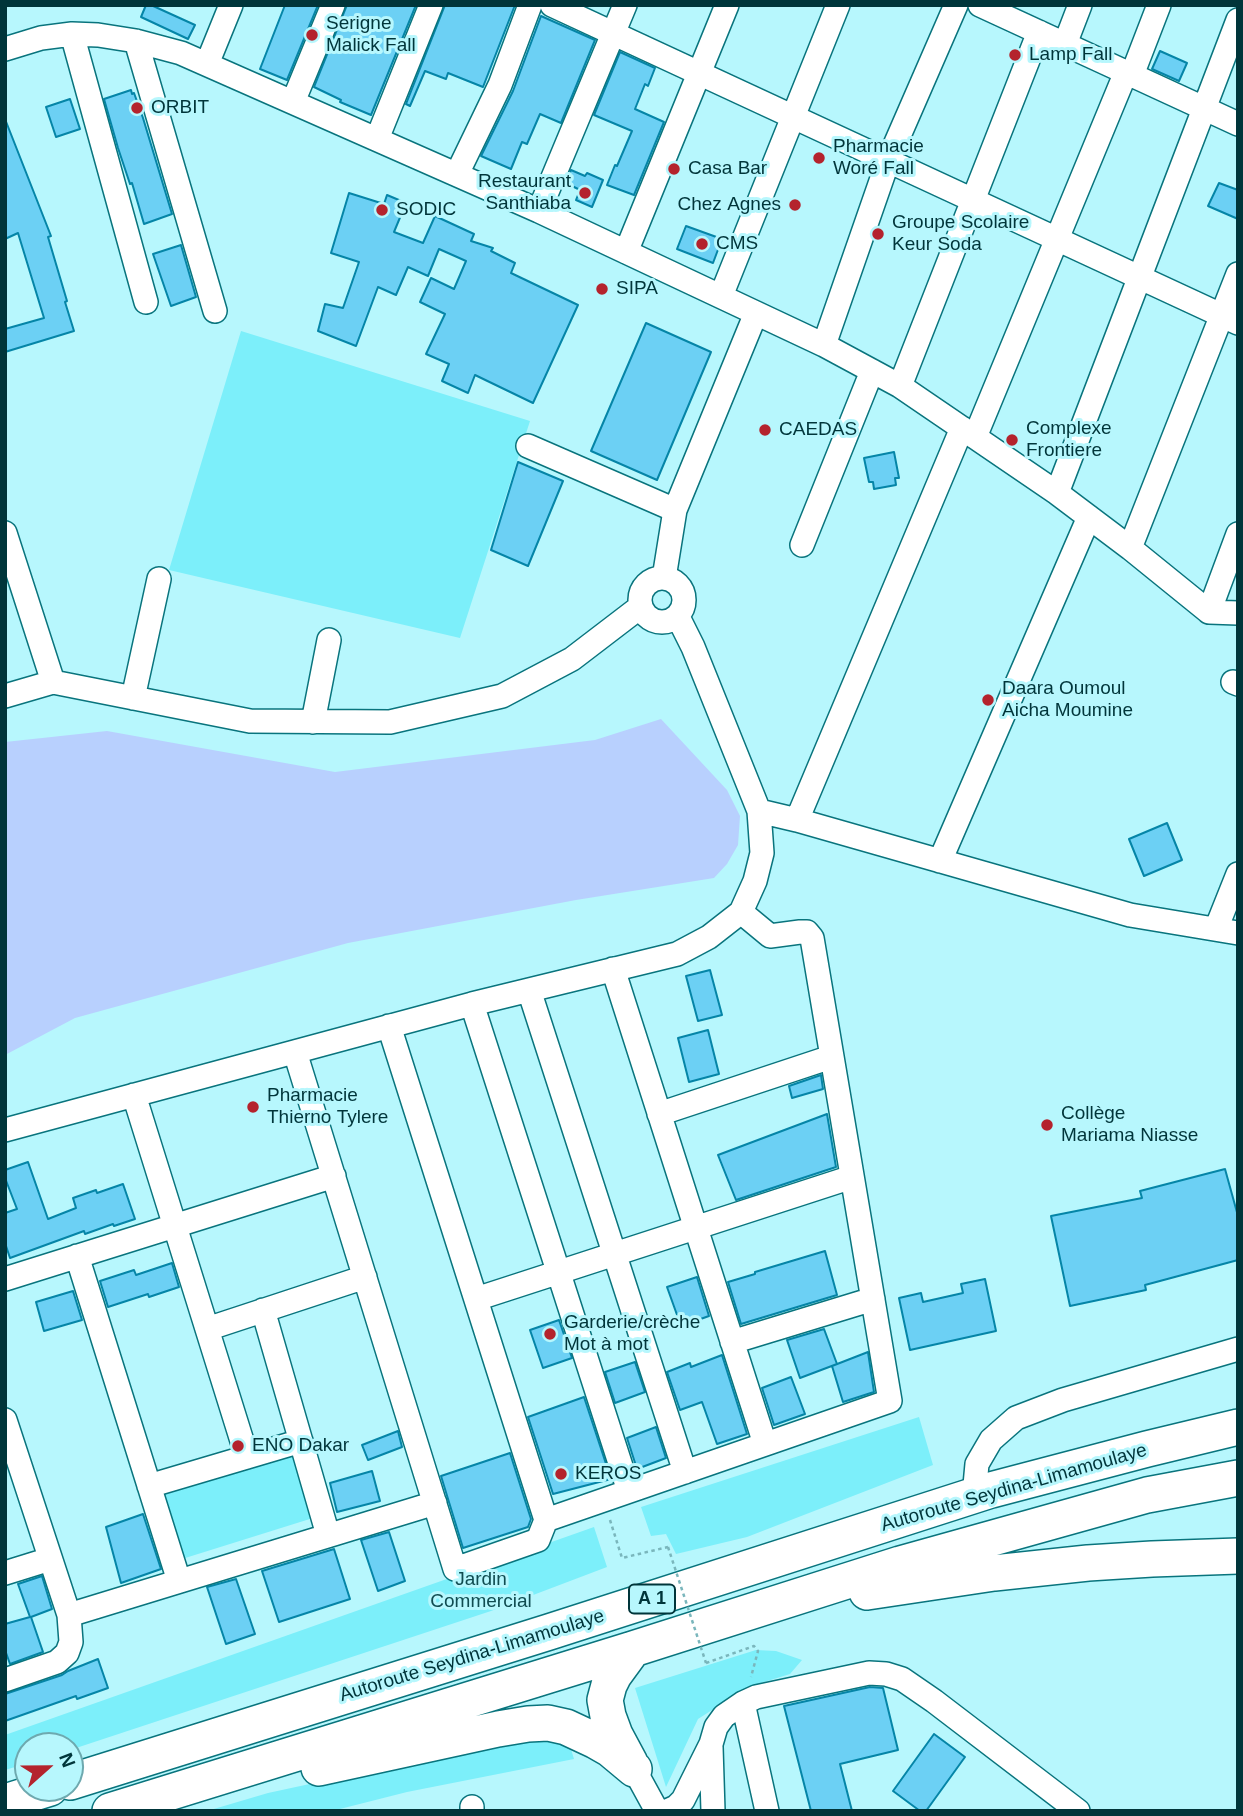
<!DOCTYPE html>
<meta charset="utf-8">
<style>
body{margin:0}
#map{position:relative;width:1243px;height:1816px;overflow:hidden;background:#b7f7fd;font-family:Arial,sans-serif}
canvas{display:block}
.frame{position:absolute;inset:0;border:7px solid #00353a;pointer-events:none}
.north{position:absolute;left:14px;top:1732px;width:70px;height:70px;box-sizing:border-box;background:#b7f7fd;border:2px solid #6ea9af;border-radius:50%;rotate:69deg;font-size:19px;font-weight:700;line-height:28px;text-align:center;color:#00353a}
.north::after{content:'';display:block;margin:auto;width:24px;height:32px;background:#b4232d;clip-path:polygon(50% 0,100% 100%,50% 72%,0 100%)}
</style>
<div id="map">
<canvas width="1243" height="1816"></canvas>
<div class="frame"></div>
<div class="north">N</div>
</div>
<script>
const ctx = document.querySelector('canvas').getContext('2d');
ctx.lineJoin = 'round';
function fillPath(path, color) { ctx.fillStyle = color; ctx.fill(path, 'evenodd'); }
const toPath = rows => new Path2D(rows.map(r => 'M' + r).join(''));
function trace(path, color, width, dash) { ctx.strokeStyle = color; ctx.lineWidth = width; ctx.lineCap = dash ? 'butt' : 'round'; ctx.setLineDash(dash || []); ctx.stroke(path); }
function write(font, color, halo, rows, align = 'center') {
  ctx.font = font + ' Arial,sans-serif'; ctx.lineWidth = 6; ctx.setLineDash([]); ctx.textBaseline = 'middle'; ctx.strokeStyle = halo; ctx.fillStyle = color; for (const [text, x, y, turn = 0] of rows) {
    ctx.save(); ctx.translate(x, y); ctx.rotate((+turn || 0) * Math.PI / 180); ctx.textAlign = isNaN(turn) ? turn : align; if (halo) ctx.strokeText(text, 0, 0); ctx.fillText(text, 0, 0); ctx.restore();
  }
}
fillPath(toPath([
 [241,331,530,421,460,638,169,570],
 [919,1417,933,1465,747,1537,676,1554,666,1534,651,1536,641,1507],
 [292,1449,313,1518,182,1559,160,1490],
 [594,1527,607,1567,491,1611,70,1750,70,1746,28,1746,28,1763,5,1770,5,1735],
 [756,1650,776,1651,802,1660,790,1674,748,1687,698,1719,666,1787,635,1688],
 [566,1733,574,1759,407,1792,332,1811,207,1811,268,1793,407,1763]
]), '#7ceffa');
fillPath(toPath([
 [661,719,727,790,740,816,738,845,727,864,714,878,576,900,348,943,75,1018,5,1055,5,742,107,731,335,772,595,740]
]), '#b8d0fe');
const building = toPath([
 [146,5,151,5,195,25,188,39,141,17,146,5],
 [285,5,318,5,287,80,260,69,285,5],
 [347,5,416,5,371,115,340,102,341,100,314,87,347,5],
 [445,5,515,5,483,87,448,73,446,79,425,71,410,106,406,104,445,5],
 [541,16,595,40,561,123,540,114,527,144,522,142,511,169,481,156,513,91,541,16],
 [1160,51,1187,63,1179,81,1152,69,1160,51],
 [620,52,655,68,648,86,645,84,635,109,664,122,634,195,607,185,615,165,617,166,632,131,594,115,620,52],
 [131,90,132,94,134,93,143,118,172,214,144,224,132,183,130,184,118,148,104,99,131,90],
 [70,99,80,129,56,137,46,107,70,99],
 [5,119,51,236,48,237,67,301,65,302,74,331,5,352,5,329,44,318,18,233,5,239,5,119],
 [571,170,585,176,587,173,603,180,592,207,576,200,580,190,566,183,571,170],
 [1219,183,1238,190,1238,219,1208,206,1219,183],
 [349,193,384,204,387,195,406,203,394,232,423,243,435,216,474,234,471,241,493,248,491,251,515,263,511,273,578,305,533,403,475,375,468,393,442,381,449,364,426,354,445,314,420,302,431,278,454,289,466,261,439,249,428,276,408,267,396,295,378,287,356,346,318,331,325,304,343,308,359,262,331,253,349,193],
 [686,226,722,239,713,263,677,249,686,226],
 [181,245,196,297,171,306,153,254,181,245],
 [646,323,711,352,657,480,591,451,646,323],
 [894,452,899,478,895,478,896,485,874,489,873,482,869,482,864,458,894,452],
 [518,462,563,481,528,566,491,550,518,462],
 [1167,823,1182,860,1144,876,1129,839,1167,823],
 [710,970,722,1015,698,1021,686,976,710,970],
 [708,1030,719,1074,689,1082,678,1038,708,1030],
 [821,1075,823,1089,792,1098,789,1086,821,1075],
 [827,1114,836,1167,736,1200,718,1155,827,1114],
 [28,1162,48,1219,76,1208,73,1198,96,1190,97,1193,123,1184,135,1219,114,1226,113,1224,85,1234,84,1231,10,1258,5,1243,5,1213,17,1209,5,1178,5,1170,28,1162],
 [1225,1169,1238,1216,1238,1260,1145,1285,1146,1290,1070,1306,1051,1216,1142,1198,1140,1191,1225,1169],
 [825,1251,837,1295,741,1324,728,1282,755,1274,755,1272,825,1251],
 [172,1263,179,1287,149,1297,148,1294,108,1307,100,1281,134,1270,136,1275,172,1263],
 [697,1277,709,1316,681,1326,667,1287,697,1277],
 [985,1279,996,1331,910,1350,899,1298,921,1293,923,1302,963,1293,961,1284,985,1279],
 [73,1291,82,1320,44,1331,36,1302,73,1291],
 [559,1320,572,1358,543,1368,530,1330,559,1320],
 [824,1329,837,1364,800,1378,787,1340,824,1329],
 [868,1352,874,1392,843,1402,832,1366,868,1352],
 [722,1355,747,1434,717,1444,702,1402,680,1410,667,1372,690,1363,691,1367,722,1355],
 [635,1362,645,1392,615,1403,605,1372,635,1362],
 [791,1377,805,1414,774,1425,762,1388,791,1377],
 [584,1397,611,1479,553,1494,528,1417,584,1397],
 [656,1427,666,1458,637,1469,627,1438,656,1427],
 [398,1431,402,1447,368,1460,362,1445,398,1431],
 [510,1453,531,1519,528,1527,463,1548,441,1476,510,1453],
 [372,1471,380,1501,337,1512,330,1483,372,1471],
 [143,1514,161,1569,121,1583,106,1527,143,1514],
 [389,1532,405,1581,378,1591,361,1540,389,1532],
 [334,1549,350,1599,279,1622,262,1571,334,1549],
 [42,1576,52,1609,31,1617,43,1652,10,1664,5,1650,5,1624,30,1617,18,1584,42,1576],
 [236,1579,255,1634,226,1644,207,1587,236,1579],
 [98,1659,108,1688,77,1699,76,1696,5,1721,5,1694,62,1675,68,1671,98,1659],
 [870,1687,883,1688,898,1750,840,1764,852,1811,811,1811,784,1706,870,1687],
 [934,1734,965,1757,926,1811,920,1811,893,1791,934,1734]
]);
fillPath(building, '#6cd0f4');
trace(building, '#0585a7', 2);
const minor = toPath([
 [552,5,1238,323],
 [980,5,1238,124],
 [72,34,146,302],
 [136,41,215,311],
 [1065,44,1080,5],
 [5,49,41,38,72,34,98,35,136,41,181,53,539,211,824,345,900,386,1057,493,1130,548,1209,612,1238,613],
 [207,64,231,5],
 [1132,75,1159,5],
 [293,102,333,5],
 [377,139,431,5],
 [457,174,500,85,530,5],
 [539,211,625,5],
 [626,252,727,5],
 [721,296,838,5],
 [824,345,888,161,956,5],
 [900,386,1039,32],
 [975,437,1126,72],
 [528,446,675,510],
 [1057,493,1238,20],
 [5,533,53,682],
 [802,545,872,371],
 [1130,548,1238,274],
 '640 600a22 22 0 1 1 44 0a22 22 0 1 1-44 0Z',
 [664,578,675,510,756,313],
 [1209,612,1238,534],
 [1233,682,1238,684],
 [5,696,53,682,250,721,390,722,502,696,572,659,640,607],
 [133,698,159,579],
 [313,722,329,640],
 [759,811,797,820,1130,915,1238,933],
 [797,820,962,428],
 [940,861,1089,517],
 [1216,929,1238,874],
 [613,969,765,1444],
 [529,990,685,1472],
 [472,1004,629,1491],
 [295,1052,455,1569,538,1540,546,1520,389,1026],
 [134,1095,247,1457],
 [659,1114,831,1057],
 [5,1130,472,1004,677,954,709,937,741,912,755,881,762,853,759,811,693,647,678,617],
 [77,1256,179,1581],
 [5,1279,334,1176],
 [476,1299,852,1177],
 [263,1310,328,1535],
 [207,1329,365,1277],
 [732,1342,873,1299],
 [5,1420,69,1615,71,1642,67,1653,57,1662,5,1680],
 [149,1486,301,1441],
 [974,1496,977,1464,991,1440,1016,1418,1063,1400,1238,1349],
 [546,1520,890,1401,812,938,807,932,800,932,770,936,741,912],
 [5,1573,50,1559],
 [69,1615,435,1503],
 [743,1703,767,1811],
 [711,1747,713,1811],
 [634,1769,657,1811],
 [472,1811,472,1807],
 [667,1811,676,1807,683,1800,711,1744,716,1727,724,1716,743,1703,756,1697,869,1673,886,1674,902,1679,934,1701,1078,1811]
]);
const highway = toPath([
 [867,1592,994,1573,1088,1563,1152,1559,1238,1556],
 [630,1763,615,1735,608,1716,605,1700,609,1685,614,1675,633,1649],
 [319,1768,498,1729,528,1724,548,1723,566,1727,596,1741,610,1749,634,1769],
 [70,1782,549,1632,991,1490,1147,1449,1238,1427],
 [5,1802,50,1788],
 [110,1811,633,1649,900,1564,1147,1495,1238,1478]
]);
trace(minor, '#09747d', 26);
trace(highway, '#09747d', 38);
trace(toPath([
 [610,1520,622,1558,668,1547],
 [706,1663,754,1646,758,1651,751,1677]
]), '#7ab6bc', 2.5, [3.5, 3.5]);
trace(minor, '#fff', 23);
trace(highway, '#fff', 35);
trace(toPath([
 [668,1547,706,1663]
]), '#7ab6bc', 2.5, [3.5, 3.5]);
for (const [x, y, r, color] of [
 [312,35,7,"#b4232d"],
 [1015,55,7,"#b4232d"],
 [137,108,7,"#b4232d"],
 [819,158,7,"#b4232d"],
 [674,169,7,"#b4232d"],
 [585,193,7,"#b4232d"],
 [795,205,7,"#b4232d"],
 [382,210,7,"#b4232d"],
 [878,234,7,"#b4232d"],
 [702,244,7,"#b4232d"],
 [602,289,7,"#b4232d"],
 [765,430,7,"#b4232d"],
 [1012,440,7,"#b4232d"],
 [988,700,7,"#b4232d"],
 [253,1107,7,"#b4232d"],
 [1047,1125,7,"#b4232d"],
 [550,1334,7,"#b4232d"],
 [238,1446,7,"#b4232d"],
 [561,1474,7,"#b4232d"]
]) { const dot = new Path2D(); dot.arc(x, y, r, 0, 2 * Math.PI); ctx.fillStyle = color; ctx.fill(dot); trace(dot, '#b7f7fd', 2.5); }
for (const [x, y, w] of [
 [652,1599,46]
]) { const box = new Path2D(); box.roundRect(x - w / 2, y - 14.5, w, 29, 5); ctx.fillStyle = '#b7f7fd'; ctx.fill(box); trace(box, '#00353a', 2); }
write('bold 18px', '#00353a', null, [
 ["A 1",652,1599]
]);
write('19px', '#00353a', '#b7f7fd', [
 ["Serigne",326,24],
 ["Malick Fall",326,46],
 ["Lamp Fall",1029,55],
 ["ORBIT",151,108],
 ["Pharmacie",833,147],
 ["Woré Fall",833,169],
 ["Casa Bar",688,169],
 ["Restaurant",571,182,"right"],
 ["Santhiaba",571,204,"right"],
 ["Chez Agnes",781,205,"right"],
 ["SODIC",396,210],
 ["Groupe Scolaire",892,223],
 ["Keur Soda",892,245],
 ["CMS",716,244],
 ["SIPA",616,289],
 ["Complexe",1026,429],
 ["Frontiere",1026,451],
 ["CAEDAS",779,430],
 ["Daara Oumoul",1002,689],
 ["Aicha Moumine",1002,711],
 ["Pharmacie",267,1096],
 ["Thierno Tylere",267,1118],
 ["Collège",1061,1114],
 ["Mariama Niasse",1061,1136],
 ["Garderie/crèche",564,1323],
 ["Mot à mot",564,1345],
 ["ENO Dakar",252,1446],
 ["KEROS",575,1474]
], 'left');
write('19px', '#00353a', '#b7f7fd', [
 ["Autoroute Seydina-Limamoulaye",1014,1488,-16],
 ["Autoroute Seydina-Limamoulaye",472,1656,-17]
]);
write('19px', '#104c51', '#b7f7fd', [
 ["Jardin",481,1580],
 ["Commercial",481,1602]
]);
</script>
